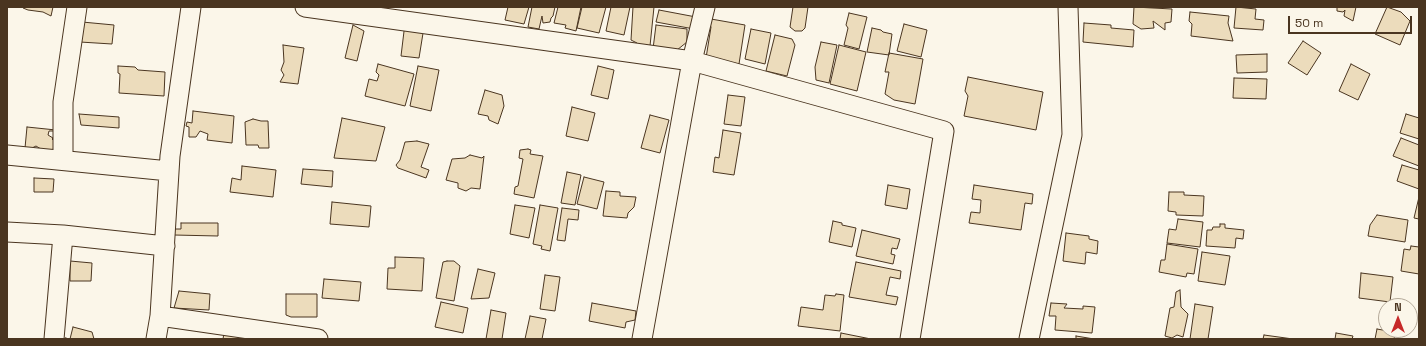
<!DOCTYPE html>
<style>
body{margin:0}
#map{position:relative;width:1426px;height:346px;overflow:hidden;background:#fbf6e9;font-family:"Space Grotesk",sans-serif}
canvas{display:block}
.frame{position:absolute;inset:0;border:8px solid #4a3520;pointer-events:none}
.north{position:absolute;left:1378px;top:298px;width:40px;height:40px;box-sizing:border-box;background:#fbf6e9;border:1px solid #b4a999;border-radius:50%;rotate:0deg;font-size:11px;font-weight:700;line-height:16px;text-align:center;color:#4a3520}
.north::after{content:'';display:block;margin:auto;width:14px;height:18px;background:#c62828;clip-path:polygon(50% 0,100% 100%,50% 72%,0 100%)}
.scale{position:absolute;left:1288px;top:16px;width:124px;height:18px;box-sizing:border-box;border:2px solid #4a3520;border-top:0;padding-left:5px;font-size:12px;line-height:14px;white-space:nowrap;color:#4a3520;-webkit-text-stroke:3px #fbf6e9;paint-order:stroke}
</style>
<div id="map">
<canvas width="1426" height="346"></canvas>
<div class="frame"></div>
<div class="north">N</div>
<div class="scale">50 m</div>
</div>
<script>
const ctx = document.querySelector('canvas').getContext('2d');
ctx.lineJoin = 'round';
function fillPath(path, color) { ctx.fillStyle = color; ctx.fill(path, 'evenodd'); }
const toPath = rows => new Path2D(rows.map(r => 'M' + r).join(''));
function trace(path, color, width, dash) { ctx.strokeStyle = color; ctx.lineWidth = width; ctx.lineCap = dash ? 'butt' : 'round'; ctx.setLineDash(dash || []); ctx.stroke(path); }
const building = toPath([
 [24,7,53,7,51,16,43,12,28,10,23,8,24,7],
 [508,7,529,7,524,24,505,20,508,7],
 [532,7,555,7,553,16,551,18,550,22,543,23,542,16,539,29,528,27,532,7],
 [558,7,581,7,576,31,565,28,566,25,554,23,558,7],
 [582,7,606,7,599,33,577,28,582,7],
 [611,7,630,7,624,35,606,31,611,7],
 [633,7,654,7,650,46,636,45,637,43,631,40,633,7],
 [793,7,808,7,805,28,802,31,795,31,790,27,793,7],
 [1134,7,1172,9,1171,22,1165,23,1165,30,1153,21,1154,28,1141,29,1133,24,1134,7],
 [1236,7,1256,9,1255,19,1264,20,1263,30,1234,28,1236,7],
 [1337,7,1356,7,1353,21,1344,16,1345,10,1343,12,1337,11,1337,7],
 [1387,7,1401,12,1410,21,1400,45,1375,34,1387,7],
 [659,10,696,17,694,29,656,22,659,10],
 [1190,12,1229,16,1228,23,1233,41,1191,36,1192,24,1189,21,1190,12],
 [849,13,867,17,859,49,844,45,848,28,846,25,849,13],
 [711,19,745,25,739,64,706,58,711,27,710,25,711,19],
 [82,22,114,25,112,44,80,42,82,22],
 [405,23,424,27,419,58,401,56,405,23],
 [1084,23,1111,25,1111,28,1134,30,1133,47,1083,42,1084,23],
 [904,24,927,30,921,57,897,51,904,24],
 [353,25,364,31,357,61,345,58,353,25],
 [656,25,687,29,687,42,677,50,653,49,656,25],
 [872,28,881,30,883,32,892,34,889,55,867,52,872,28],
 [751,29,771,33,765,64,745,59,751,29],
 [775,35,792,39,795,45,787,76,766,71,775,35],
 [1303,41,1321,53,1307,75,1288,63,1303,41],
 [821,42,837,45,829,83,816,80,815,67,821,42],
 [283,45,304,48,298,84,280,82,284,75,281,70,284,62,283,45],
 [839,45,866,52,857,91,830,84,839,45],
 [889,53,923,59,915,104,894,100,885,94,889,72,885,72,889,53],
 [1267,54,1267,72,1237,73,1236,55,1267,54],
 [378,64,414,74,405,106,365,96,369,79,377,81,379,75,376,72,378,64],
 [1351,64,1370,74,1358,100,1339,91,1351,64],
 [118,66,135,67,138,70,165,72,164,96,119,93,120,74,118,73,118,66],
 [418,66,439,70,431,111,410,106,418,66],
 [598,66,614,70,608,99,591,95,598,66],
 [968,77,1043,92,1036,130,964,116,968,96,965,91,968,77],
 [1234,78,1267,79,1266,99,1233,98,1234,78],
 [485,90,502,95,504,106,498,124,489,120,488,116,478,114,485,90],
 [728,95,745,97,741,126,724,124,728,95],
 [572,107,595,113,588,141,566,136,572,107],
 [193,111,234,116,232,143,207,140,208,134,200,131,196,137,189,137,189,127,186,126,187,122,192,123,193,111],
 [79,114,119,117,119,128,81,125,79,114],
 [1406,114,1419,118,1419,139,1400,133,1406,114],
 [650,115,669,120,660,153,641,148,650,115],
 [342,118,385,127,376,161,334,158,342,118],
 [253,119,261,121,268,121,269,148,259,148,258,145,246,145,245,122,253,119],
 [27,127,56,130,55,131,49,131,48,135,53,138,52,139,57,144,55,150,44,151,36,146,30,149,25,148,27,127],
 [723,130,741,133,734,175,713,172,715,157,719,158,723,130],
 [1401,138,1419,145,1419,166,1393,156,1401,138],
 [417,141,429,144,421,167,429,170,426,178,398,168,396,165,400,160,405,142,417,141],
 [528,149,531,150,530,154,543,156,534,198,514,194,515,187,518,186,523,159,519,158,520,150,528,149],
 [470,155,482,158,484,156,480,189,471,188,466,191,458,188,458,183,446,180,452,159,465,158,470,155],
 [1402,165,1419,170,1419,189,1397,181,1402,165],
 [242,166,276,170,273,197,230,192,232,178,241,180,242,166],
 [303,169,333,171,332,187,301,184,303,169],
 [567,172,581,175,575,205,561,203,567,172],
 [584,177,604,182,597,209,577,204,584,177],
 [34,178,54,179,53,192,34,192,34,178],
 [888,185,910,189,907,209,885,205,888,185],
 [974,185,1033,194,1032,204,1025,203,1021,230,969,223,971,212,980,213,981,200,972,199,974,185],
 [606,191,620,192,620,196,636,197,634,207,628,213,627,218,603,216,606,191],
 [1169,192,1184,192,1184,195,1204,196,1203,216,1176,215,1176,212,1168,211,1169,192],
 [1419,197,1419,219,1414,218,1419,197],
 [332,202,371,206,369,227,330,224,332,202],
 [515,205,535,208,529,238,510,234,515,205],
 [540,205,558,208,550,251,541,249,542,246,533,244,540,205],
 [562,208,579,210,578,220,568,219,565,241,557,240,562,208],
 [1377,215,1408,220,1405,242,1368,236,1370,225,1377,215],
 [1178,219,1203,222,1200,247,1167,243,1169,229,1176,230,1178,219],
 [833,221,842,223,842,225,856,228,852,247,829,242,833,221],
 [181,223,218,223,218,236,174,235,172,229,181,229,181,223],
 [1220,224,1225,224,1225,228,1244,230,1243,239,1236,238,1235,248,1206,246,1207,230,1212,230,1213,227,1220,227,1220,224],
 [862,230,900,239,897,249,892,248,891,254,895,255,893,264,856,256,862,230],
 [1066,233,1089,236,1089,239,1098,241,1097,254,1086,252,1085,264,1063,261,1066,233],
 [1167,244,1198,249,1194,274,1187,273,1186,277,1159,272,1161,260,1165,260,1167,244],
 [1411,246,1419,247,1419,274,1401,271,1404,249,1410,250,1411,246],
 [1202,252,1230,256,1225,285,1198,281,1202,252],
 [395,257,424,258,422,291,387,289,388,268,395,268,395,257],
 [70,261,92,263,91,281,70,281,70,261],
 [447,261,454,261,460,266,454,301,436,298,443,262,447,261],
 [856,262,901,271,900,279,890,277,886,295,898,297,896,305,849,297,856,262],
 [478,269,495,273,489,298,471,299,478,269],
 [1361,273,1393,277,1390,302,1359,298,1361,273],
 [545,275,560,277,555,311,540,309,545,275],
 [324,279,361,282,359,301,322,298,324,279],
 [1180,290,1181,307,1188,314,1183,337,1177,335,1172,338,1165,336,1170,308,1174,307,1176,292,1180,290],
 [179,291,210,294,209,310,174,308,179,291],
 [286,294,317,294,317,317,291,317,286,315,286,294],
 [836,294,844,295,840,331,798,326,801,307,823,310,825,295,835,296,836,294],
 [441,302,468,308,463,333,435,327,441,302],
 [592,303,636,311,635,320,626,322,625,328,589,321,592,303],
 [1051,303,1067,304,1064,308,1083,309,1083,306,1095,307,1092,333,1055,330,1056,316,1049,316,1051,303],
 [1195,304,1213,307,1208,339,1190,339,1195,304],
 [491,310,506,313,502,339,486,339,491,310],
 [530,316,546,319,542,339,525,339,530,316],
 [73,327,92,332,94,339,69,339,65,338,70,339,73,327],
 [1377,329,1388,331,1389,330,1396,330,1394,339,1375,339,1377,329],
 [224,333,241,335,241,339,223,339,224,333],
 [841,333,871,339,840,339,841,333],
 [1336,333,1353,336,1352,339,1335,339,1336,333],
 [1264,335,1293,339,1263,339,1264,335],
 [1076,336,1094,339,1076,339,1076,336]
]);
fillPath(building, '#ecdcbc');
trace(building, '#4a3520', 1);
const minor = toPath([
 [305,7,692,61,944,131,910,339],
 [7,155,169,171],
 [63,160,63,102,77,7],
 [7,232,63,235,165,246],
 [160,316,170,156,191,7],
 [54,339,63,235],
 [156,339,160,316,318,339],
 [642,339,692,61,705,7],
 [1029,339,1072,135,1068,7]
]);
trace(minor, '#4a3520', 21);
trace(minor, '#fbf6e9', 19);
</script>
